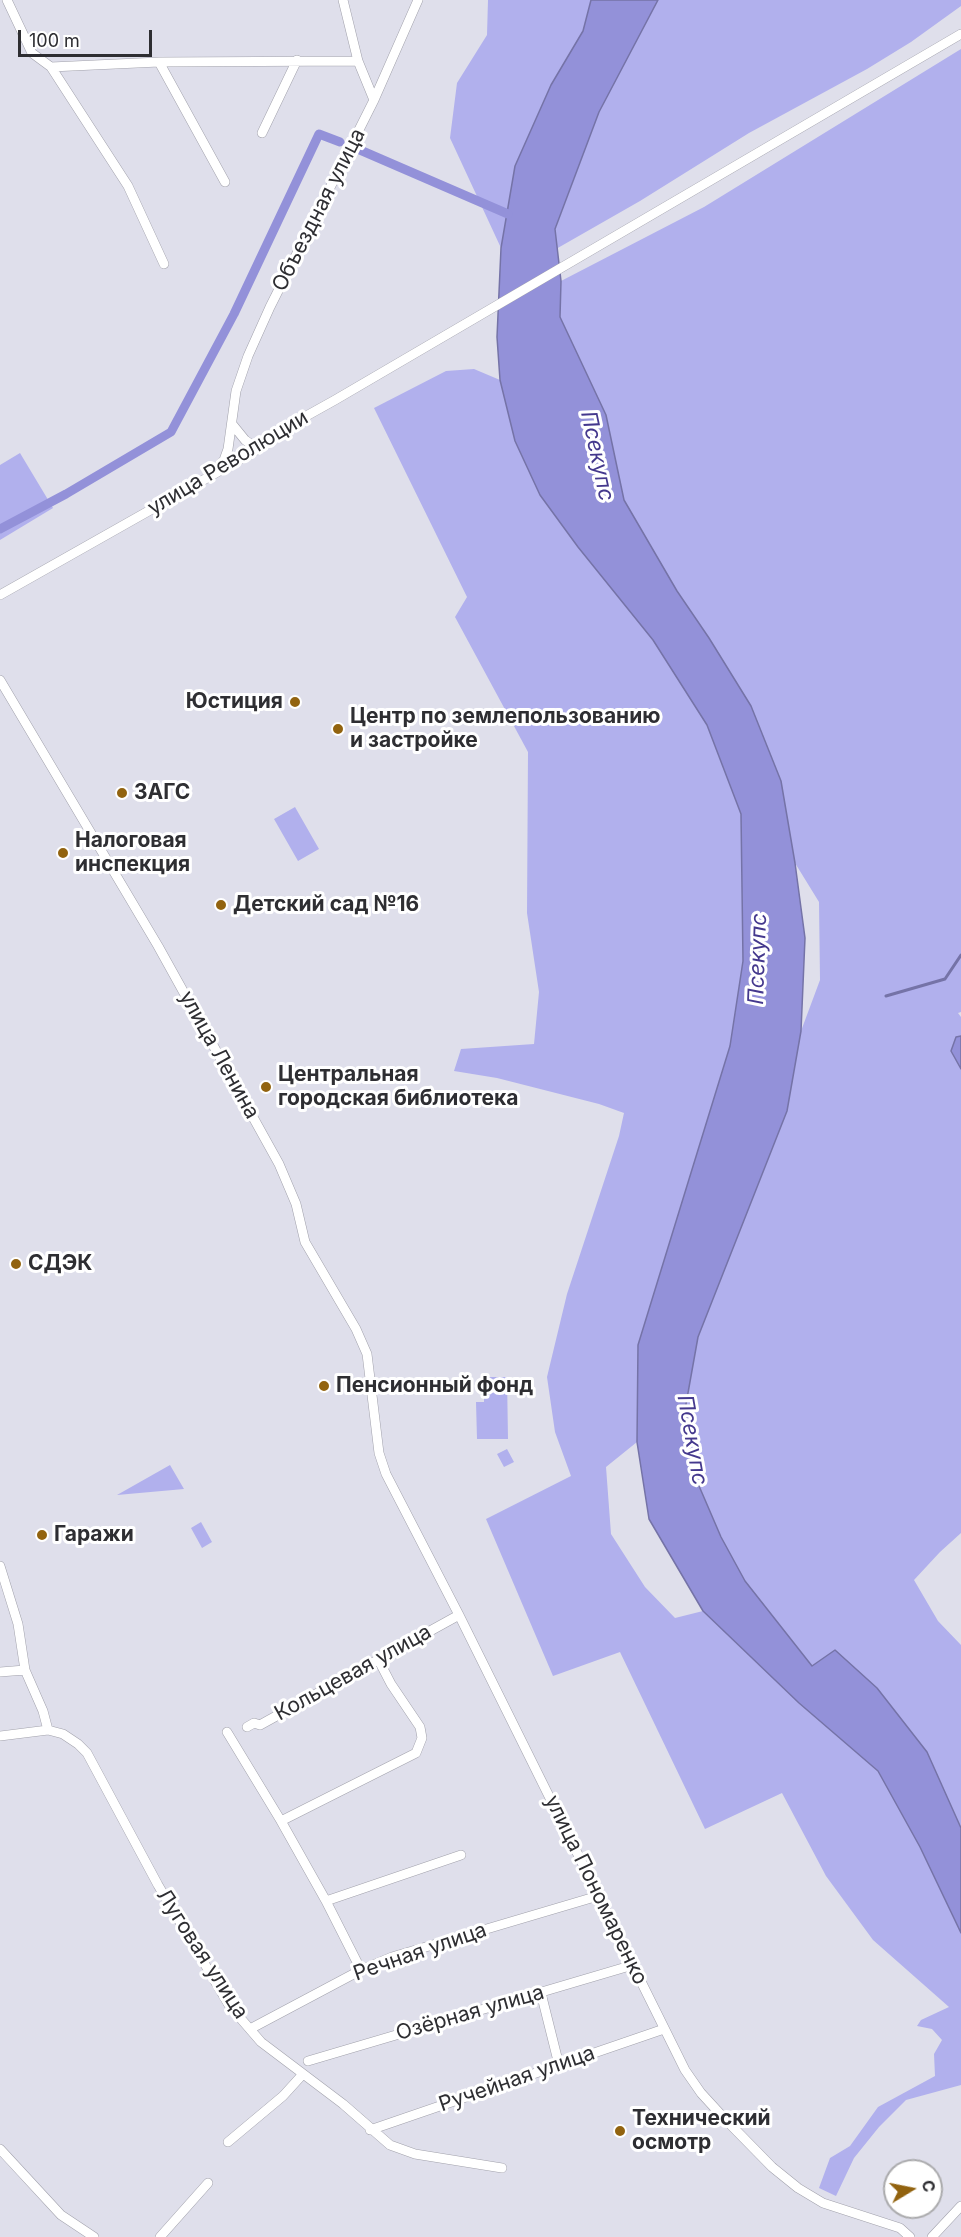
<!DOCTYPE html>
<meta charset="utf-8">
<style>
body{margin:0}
#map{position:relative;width:961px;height:2237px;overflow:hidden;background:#dfdfeb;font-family:Inter,sans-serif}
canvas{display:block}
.north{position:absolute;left:883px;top:2159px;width:60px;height:60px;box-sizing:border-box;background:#fff;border:2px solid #ababad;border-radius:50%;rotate:80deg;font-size:16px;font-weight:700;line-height:24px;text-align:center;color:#2e2e32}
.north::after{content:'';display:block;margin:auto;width:21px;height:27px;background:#92630f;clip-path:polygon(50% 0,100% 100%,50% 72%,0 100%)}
.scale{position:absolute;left:18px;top:30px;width:134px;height:27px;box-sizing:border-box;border:3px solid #2e2e32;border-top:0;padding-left:8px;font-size:18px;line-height:21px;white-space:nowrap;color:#2e2e32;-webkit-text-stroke:4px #fff;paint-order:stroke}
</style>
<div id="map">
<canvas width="961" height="2237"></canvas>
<div class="north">С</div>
<div class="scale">100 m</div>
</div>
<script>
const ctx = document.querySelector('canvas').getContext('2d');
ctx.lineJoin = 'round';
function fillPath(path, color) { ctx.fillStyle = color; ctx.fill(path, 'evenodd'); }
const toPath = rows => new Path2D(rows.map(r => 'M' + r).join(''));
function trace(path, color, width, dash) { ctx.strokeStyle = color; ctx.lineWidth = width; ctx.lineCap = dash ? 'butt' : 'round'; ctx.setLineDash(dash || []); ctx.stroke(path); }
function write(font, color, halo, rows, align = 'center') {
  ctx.font = font + ' Inter,sans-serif'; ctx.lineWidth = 6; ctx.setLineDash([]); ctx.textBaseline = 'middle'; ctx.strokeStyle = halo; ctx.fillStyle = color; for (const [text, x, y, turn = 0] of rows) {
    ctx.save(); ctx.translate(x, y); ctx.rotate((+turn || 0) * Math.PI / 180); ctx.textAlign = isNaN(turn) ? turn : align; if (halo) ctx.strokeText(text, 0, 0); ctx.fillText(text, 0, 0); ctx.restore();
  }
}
fillPath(toPath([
 [488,0,591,0,583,31,551,85,508,214,501,248,450,138,457,83,487,35],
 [658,0,961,0,961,6,911,42,867,69,749,133,640,201,556,249,555,230,599,112],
 [961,49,961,1012,958,1013,961,1017,961,1036,956,1037,951,1051,961,1069,961,1533,940,1552,914,1580,938,1621,961,1645,961,1828,927,1752,812,1666,745,1581,721,1537,690,1465,686,1404,698,1337,787,1111,801,1031,820,980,819,902,795,863,781,781,751,706,709,638,677,591,624,500,606,415,560,317,561,281,704,207],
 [474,369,500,380,515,441,653,640,707,725,741,814,743,961,730,1046,638,1345,637,1442,606,1467,611,1534,645,1587,675,1618,703,1611,799,1703,878,1771,920,1847,961,1933,961,2085,906,2100,879,2127,854,2158,836,2196,819,2188,830,2158,850,2146,878,2107,935,2076,934,2054,942,2040,932,2029,917,2026,921,2020,949,2007,873,1940,826,1876,782,1793,705,1829,620,1652,553,1676,486,1519,571,1476,555,1432,547,1377,567,1294,619,1136,624,1113,599,1104,497,1078,454,1071,461,1049,534,1044,539,992,527,913,528,752,455,617,467,597,374,408,446,371],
 [20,453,53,508,0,540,0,465],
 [295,807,319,849,298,861,274,819],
 [484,1377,507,1377,508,1439,477,1439,476,1402,484,1402],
 [507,1449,514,1462,504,1467,497,1454],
 [170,1465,184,1489,117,1495],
 [201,1522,212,1542,202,1548,191,1528]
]), '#b1b0ed');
const water = toPath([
 [591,0,658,0,599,112,555,229,561,281,560,317,606,415,624,500,677,591,709,638,751,706,781,781,795,863,805,938,801,1031,787,1111,698,1337,686,1404,690,1465,721,1537,745,1581,812,1666,835,1650,877,1688,927,1752,961,1828,961,1933,920,1847,878,1771,799,1703,703,1611,649,1519,637,1442,638,1345,730,1046,743,961,741,814,707,725,653,640,578,547,540,495,515,441,500,380,497,337,501,248,515,166,551,85,583,31,591,0],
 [961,1036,961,1069,951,1051,956,1037,961,1036]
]);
fillPath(water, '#9391d9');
trace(water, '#7573a7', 1.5);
trace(toPath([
 [886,996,945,979,961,955]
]), '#7573a7', 3);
trace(toPath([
 [360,150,508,214],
 [0,529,66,494,171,432,234,314,319,134,340,142]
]), '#9391d9', 9);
const minor = toPath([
 [7,0,32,53,51,67,128,186,164,264],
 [343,0,358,61],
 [159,62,225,182],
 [51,67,159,62,358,61,374,100],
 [262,133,297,60],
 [232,424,245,440,252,445,260,448],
 [216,469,224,460,228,449,236,391,248,356,270,307,374,100,418,0],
 [0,595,260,448,283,429,335,400,961,34],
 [0,680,158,946,279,1164,296,1204,305,1242,356,1329,367,1354,379,1453,386,1474,459,1615,685,2070,701,2093,723,2117,772,2167,798,2188,823,2203,900,2228,910,2237],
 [0,1566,18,1624,25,1670,43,1711,48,1730],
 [0,1672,25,1670],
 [247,1727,254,1723,260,1725,459,1615],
 [227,1732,281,1821,326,1901,361,1970],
 [0,1736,48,1730,63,1734,78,1744,87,1753,158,1885,229,2005,261,2042,343,2104,390,2145,415,2154,502,2168],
 [281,1821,416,1753,422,1738,420,1727,391,1684,378,1659],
 [326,1901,461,1855],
 [541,1993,559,2065],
 [250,2029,361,1970,392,1957,598,1896],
 [308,2061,633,1965],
 [370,2130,664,2029],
 [228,2142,283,2096,303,2074],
 [0,2149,61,2215,94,2237],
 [160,2237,208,2183],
 [932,2237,961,2206]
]);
trace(minor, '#a1a1ab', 10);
trace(minor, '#fff', 9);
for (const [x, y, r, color] of [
 [295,702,6,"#92630f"],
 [338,729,6,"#92630f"],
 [122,793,6,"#92630f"],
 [63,853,6,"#92630f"],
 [221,905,6,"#92630f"],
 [266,1087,6,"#92630f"],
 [16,1264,6,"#92630f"],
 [324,1386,6,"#92630f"],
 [42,1535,6,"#92630f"],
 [620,2131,6,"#92630f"]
]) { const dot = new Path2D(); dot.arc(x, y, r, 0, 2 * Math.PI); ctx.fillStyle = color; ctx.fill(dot); trace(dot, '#fff', 2); }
write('21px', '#2e2e32', '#fff', [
 ["Объездная улица",319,210,-63],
 ["улица Революции",228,463,-31],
 ["улица Ленина",219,1055,61],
 ["Кольцевая улица",353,1673,-29],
 ["улица Пономаренко",596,1890,64],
 ["Речная улица",420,1952,-19],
 ["Луговая улица",202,1954,57],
 ["Озёрная улица",470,2013,-16],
 ["Ручейная улица",517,2079,-19]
]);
write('bold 21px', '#2e2e32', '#fff', [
 ["Юстиция",283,702,"right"],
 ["Центр по землепользованию",350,717],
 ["и застройке",350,741],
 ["ЗАГС",134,793],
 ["Налоговая",75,841],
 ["инспекция",75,865],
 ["Детский сад №16",233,905],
 ["Центральная",278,1075],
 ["городская библиотека",278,1099],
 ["СДЭК",28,1264],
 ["Пенсионный фонд",336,1386],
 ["Гаражи",54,1535],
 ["Технический",632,2119],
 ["осмотр",632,2143]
], 'left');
write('italic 22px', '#44388d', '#fff', [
 ["Псекупс",597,456,78],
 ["Псекупс",758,959,-88],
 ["Псекупс",692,1440,80]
]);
</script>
